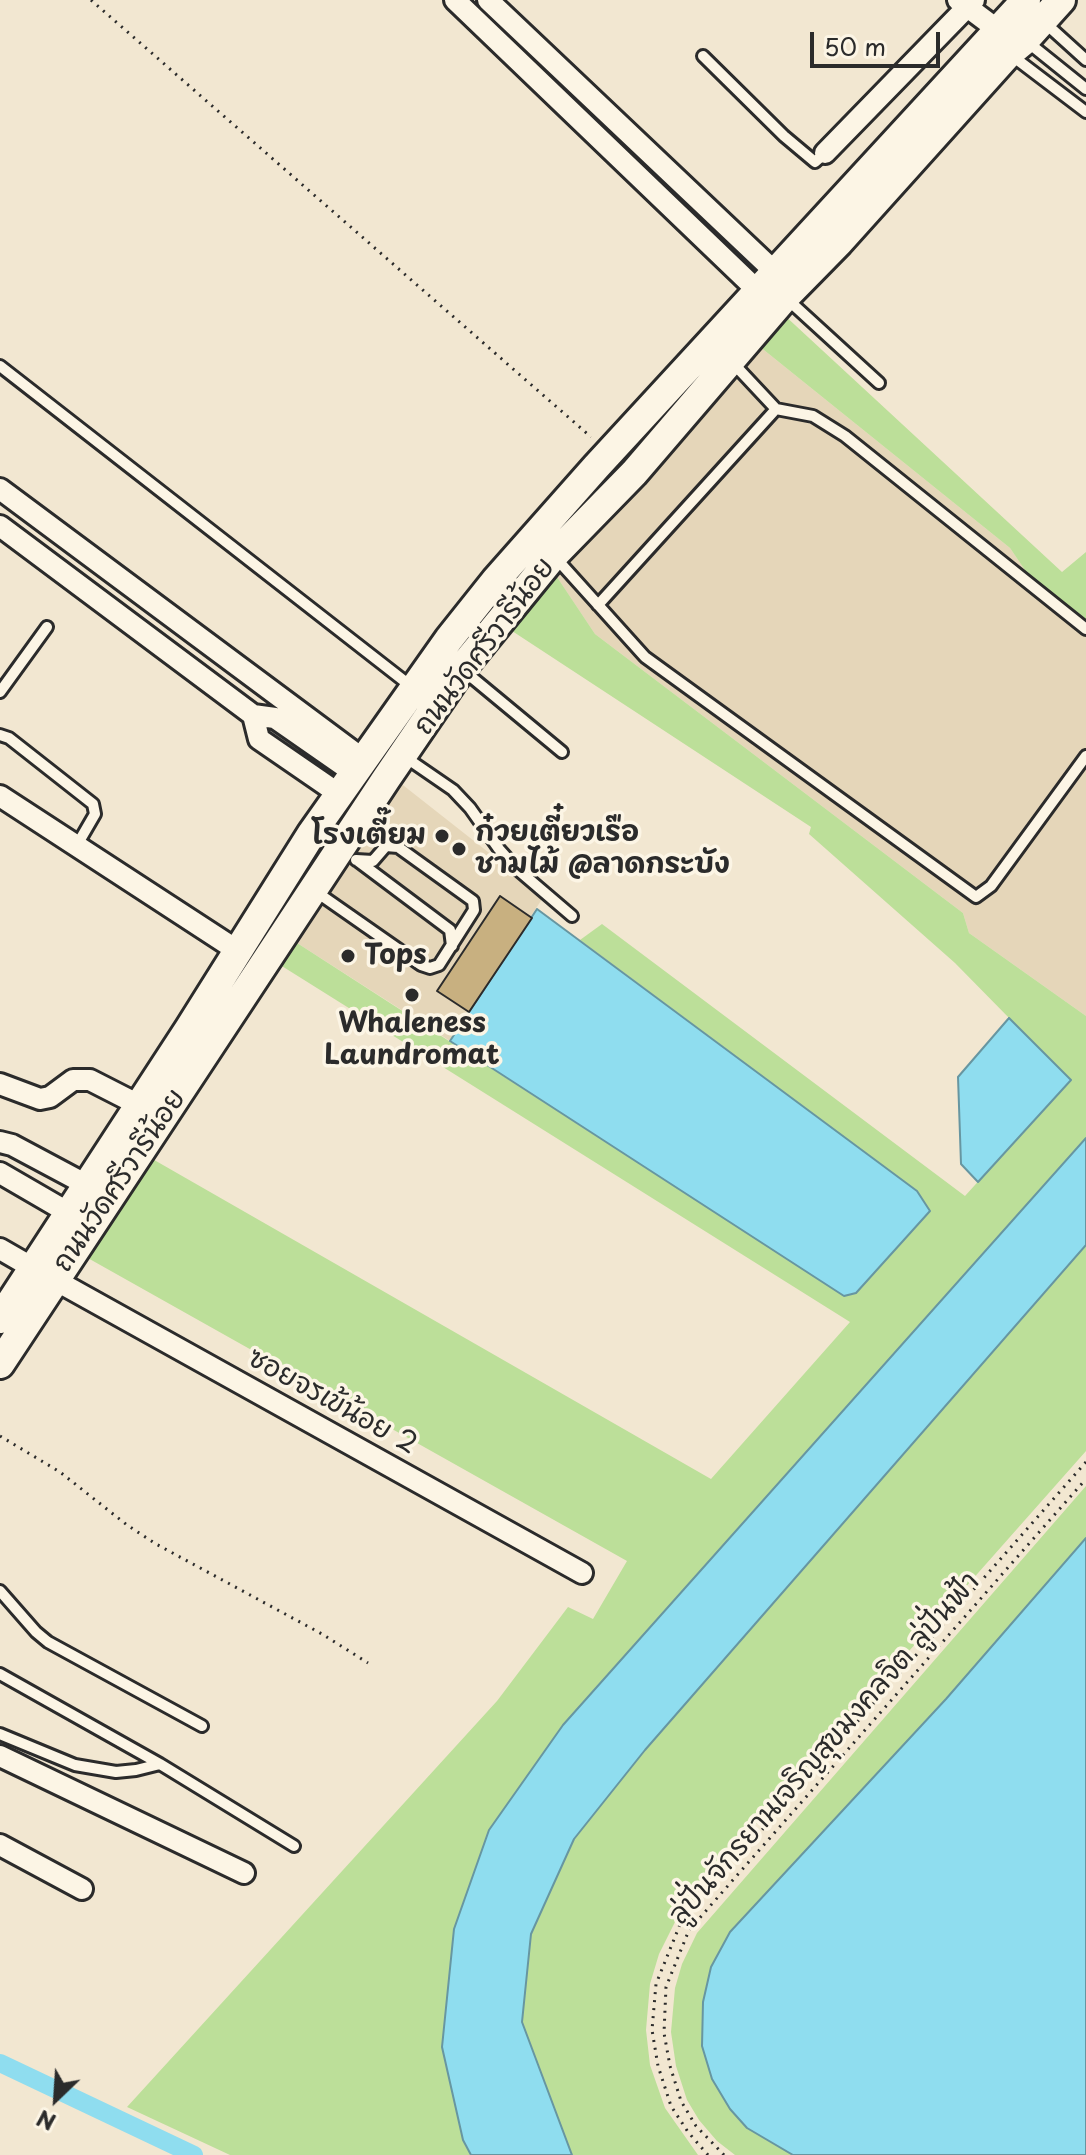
<!DOCTYPE html>
<meta charset="utf-8">
<style>
body{margin:0}
#map{position:relative;width:1086px;height:2155px;overflow:hidden;background:#f2e7d1;font-family:"Playpen Sans",sans-serif}
canvas{display:block}
.north{position:absolute;left:16px;top:2059px;width:80px;height:80px;-webkit-text-stroke:6px #fcf5e5;paint-order:stroke;rotate:205deg;font-size:22px;font-weight:700;line-height:32px;text-align:center;color:#2b2b2b}
.north::after{content:'';display:block;margin:auto;width:28px;height:36px;background:#2b2b2b;clip-path:polygon(50% 0,100% 100%,50% 72%,0 100%)}
.scale{position:absolute;left:810px;top:32px;width:130px;height:36px;box-sizing:border-box;border:4px solid #2b2b2b;border-top:0;padding-left:10px;font-size:24px;line-height:28px;white-space:nowrap;color:#2b2b2b;-webkit-text-stroke:6px #fcf5e5;paint-order:stroke}
</style>
<div id="map">
<canvas width="1086" height="2155"></canvas>
<div class="north">N</div>
<div class="scale">50 m</div>
</div>
<script>
const ctx = document.querySelector('canvas').getContext('2d');
ctx.lineJoin = 'round';
function fillPath(path, color) { ctx.fillStyle = color; ctx.fill(path, 'evenodd'); }
const toPath = rows => new Path2D(rows.map(r => 'M' + r).join(''));
function trace(path, color, width, dash) { ctx.strokeStyle = color; ctx.lineWidth = width; ctx.lineCap = dash ? 'butt' : 'round'; ctx.setLineDash(dash || []); ctx.stroke(path); }
function write(font, color, halo, rows, align = 'center') {
  ctx.font = font + ' "Playpen Sans","Playpen Sans Thai",sans-serif'; ctx.lineWidth = 7; ctx.setLineDash([]); ctx.textBaseline = 'middle'; ctx.strokeStyle = halo; ctx.fillStyle = color; for (const [text, x, y, turn = 0] of rows) {
    ctx.save(); ctx.translate(x, y); ctx.rotate((+turn || 0) * Math.PI / 180); ctx.textAlign = isNaN(turn) ? turn : align; if (halo) ctx.strokeText(text, 0, 0); ctx.fillText(text, 0, 0); ctx.restore();
  }
}
fillPath(toPath([
 [754,342,1010,548,1033,582,1086,623,1086,1016,969,933,963,913,595,634,553,571],
 [399,782,544,896,450,1041,294,941]
]), '#e5d6b9');
fillPath(toPath([
 [782,313,1062,572,1086,552,1086,623,1033,582,1010,548,754,342],
 [553,571,595,634,963,913,969,933,1086,1016,1086,1138,563,1725,489,1830,454,1929,442,2047,463,2140,471,2155,230,2155,127,2107,497,1701,568,1607,593,1619,627,1561,86,1257,149,1157,711,1479,850,1322,277,963,294,941,844,1296,917,1191,580,940,602,924,965,1196,1070,1080,955,963,809,834,811,827,506,627],
 [1086,1245,1086,1451,756,1824,676,1920,659,1954,650,1984,646,2030,650,2065,665,2108,698,2155,572,2155,522,2022,531,1934,574,1839,645,1750],
 [1086,1486,1086,1538,946,1699,730,1932,711,1967,703,2002,777,2146,793,2155,735,2155,717,2141,699,2120,687,2100,676,2066,671,2032,675,1988,682,1964,697,1933]
]), '#bcdf99');
const water = toPath([
 [537,909,917,1191,930,1211,856,1293,844,1296,450,1041,537,909],
 [1009,1018,1071,1080,978,1182,961,1164,958,1077,1009,1018],
 [1086,1138,1086,1245,645,1750,574,1839,531,1934,522,2022,572,2155,471,2155,463,2140,442,2047,454,1929,489,1830,563,1725,1086,1138],
 [1086,1538,1086,2155,793,2155,747,2128,730,2109,712,2079,702,2046,703,2002,711,1967,730,1932,946,1699,1086,1538]
]);
fillPath(water, '#8fddef');
trace(water, '#6796a1', 2);
trace(toPath([
 [0,2063,194,2155]
]), '#8fddef', 18);
const building = toPath([
 [500,896,532,918,469,1012,437,991,500,896]
]);
fillPath(building, '#c8b080');
trace(building, '#2b2b2b', 2);
const service = toPath([
 [1044,22,1086,60],
 [1025,40,1086,89],
 [1011,55,1086,112],
 [703,56,784,136,815,162,825,153],
 [786,298,879,383],
 [732,362,776,409,813,416,845,436,1086,629],
 [0,366,412,687],
 [555,557,645,657,976,897,991,886,1086,756],
 [598,605,776,409],
 [463,670,562,752],
 [0,692,47,627],
 [0,735,9,738,93,804,95,814,77,845],
 [405,757,453,790,470,808,499,849,517,869,572,916],
 [358,861,450,930,452,946],
 [315,891,421,965,430,968,439,965,474,910,473,901,398,847,386,846,373,861,356,860],
 [0,1591,36,1632,48,1642,202,1726],
 [0,1674,160,1764,294,1846],
 [0,1734,75,1765,116,1772,136,1770,160,1764]
]);
const minor = toPath([
 [455,0,758,291],
 [488,0,775,272],
 [958,0,998,30],
 [825,153,974,0],
 [0,489,363,759],
 [0,526,253,715,275,718,354,773],
 [253,715,259,739,339,794],
 [0,796,238,951],
 [0,1084,40,1099,50,1097,73,1080,90,1080,139,1105],
 [0,1142,12,1145,87,1185],
 [0,1173,69,1213],
 [0,1249,33,1268],
 [55,1280,582,1573],
 [0,1756,244,1873],
 [0,1845,82,1889]
]);
const secondary = toPath([
 [0,1319,189,1029,312,833,449,639,496,580,596,467,1026,0],
 [0,1364,386,779,461,669,554,555,634,473,785,297,839,242,1008,54,1025,40,1061,0]
]);
trace(service, '#2b2b2b', 16);
trace(minor, '#2b2b2b', 26);
trace(secondary, '#2b2b2b', 34);
trace(toPath([
 [91,0,591,437],
 [0,1436,60,1472,127,1525,156,1544,322,1634,368,1663],
 [708,2155,688,2132,671,2106,658,2066,652,2030,656,1984,681,1922,1086,1462],
 [724,2155,696,2126,681,2101,670,2066,664,2033,666,1987,689,1930,1086,1479]
]), '#2b2b2b', 3, [2, 6]);
trace(service, '#fcf5e5', 10);
trace(minor, '#fcf5e5', 20);
trace(secondary, '#fcf5e5', 28);
for (const [x, y, r, color] of [
 [442,836,8,"#2b2b2b"],
 [459,849,8,"#2b2b2b"],
 [348,956,8,"#2b2b2b"],
 [412,995,8,"#2b2b2b"]
]) { const dot = new Path2D(); dot.arc(x, y, r, 0, 2 * Math.PI); ctx.fillStyle = color; ctx.fill(dot); trace(dot, '#fcf5e5', 3); }
write('28px', '#2b2b2b', '#fcf5e5', [
 ["ถนนวัดศรีวารีน้อย",485,647,-53],
 ["ถนนวัดศรีวารีน้อย",120,1181,-56],
 ["ซอยจรเข้น้อย 2",332,1402,29],
 ["ลู่ปั่นจักรยานเจริญสุขมงคลจิต ลู่ปั่นฟ้า",825,1749,-49]
]);
write('bold 28px', '#2b2b2b', '#fcf5e5', [
 ["ก๋วยเตี๋ยวเรือ",475,833],
 ["ชามไม้ @ลาดกระบัง",475,865],
 ["โรงเตี๊ยม",426,836,"right"],
 ["Tops",364,956],
 ["Whaleness",412,1024,"center"],
 ["Laundromat",412,1056,"center"]
], 'left');
</script>
